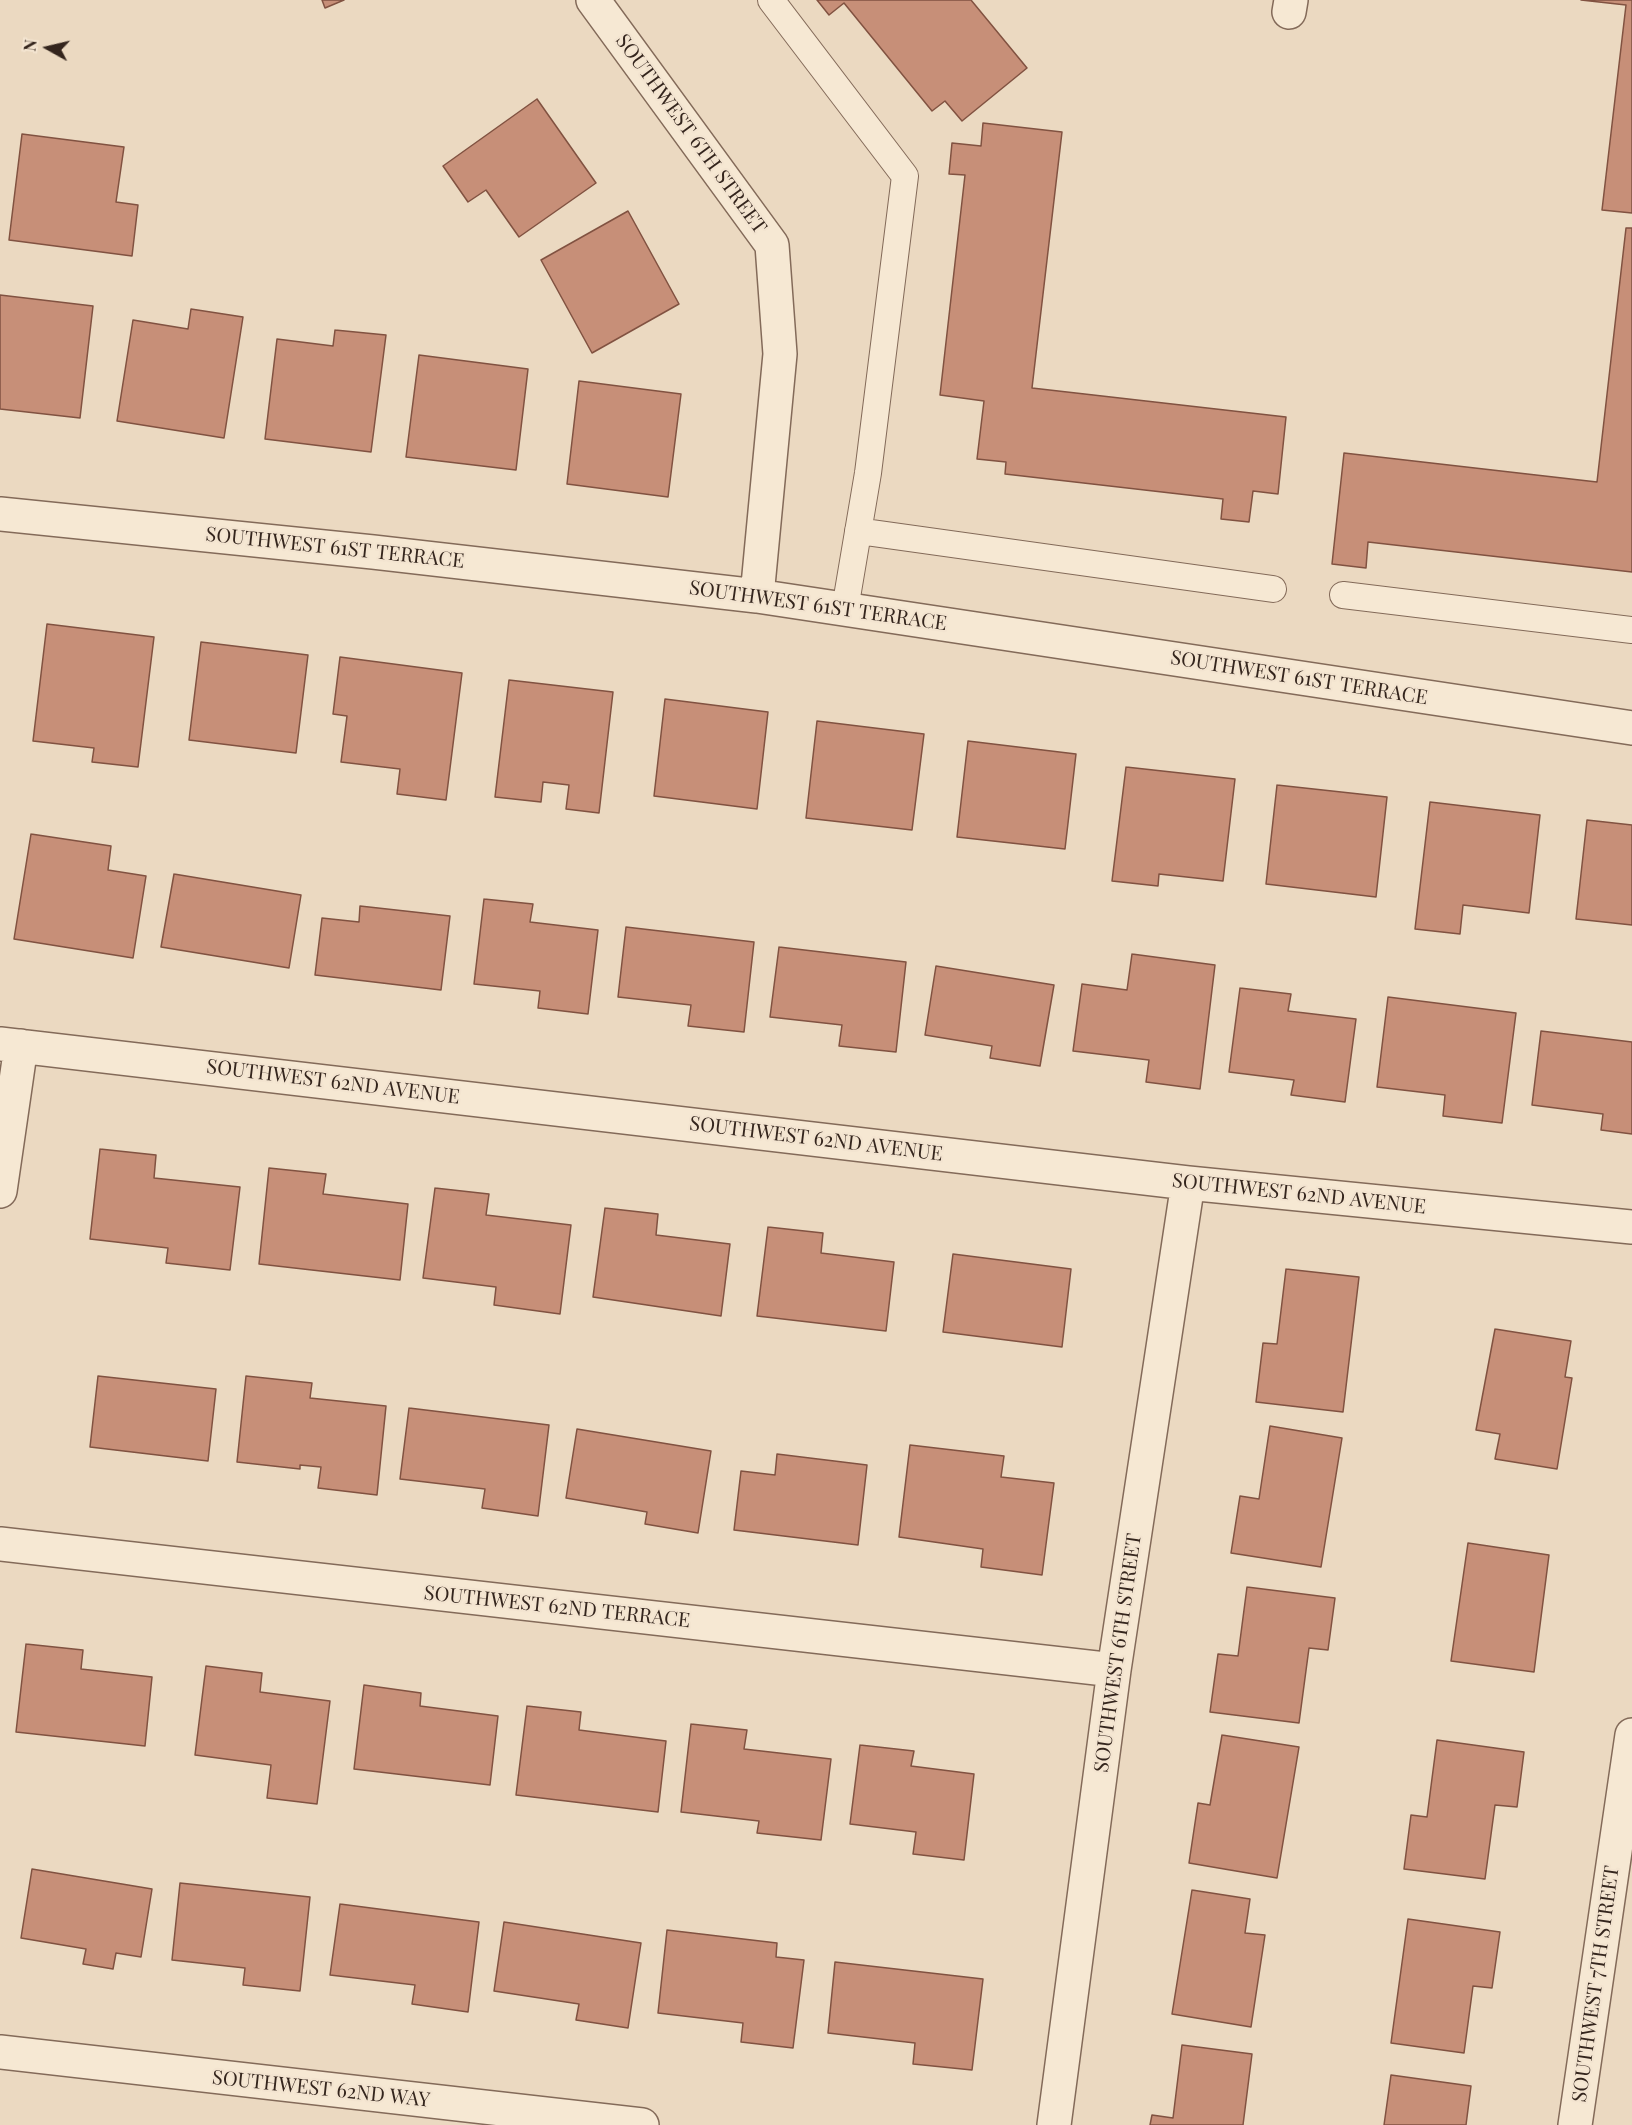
<!DOCTYPE html>
<style>
body{margin:0}
#map{position:relative;width:1632px;height:2125px;overflow:hidden;background:#ebd9c1;font-family:"Playfair Display",serif}
canvas{display:block}
.north{position:absolute;left:18px;top:18px;width:60px;height:60px;-webkit-text-stroke:4px #f3e4d0;paint-order:stroke;rotate:278deg;font-size:16px;font-weight:700;line-height:24px;text-align:center;color:#34251d}
.north::after{content:'';display:block;margin:auto;width:21px;height:27px;background:#34251d;clip-path:polygon(50% 0,100% 100%,50% 72%,0 100%)}
</style>
<div id="map">
<canvas width="1632" height="2125"></canvas>
<div class="north">N</div>
</div>
<script>
const ctx = document.querySelector('canvas').getContext('2d');
ctx.lineJoin = 'round';
function fillPath(path, color) { ctx.fillStyle = color; ctx.fill(path, 'evenodd'); }
const toPath = rows => new Path2D(rows.map(r => 'M' + r).join(''));
function trace(path, color, width, dash) { ctx.strokeStyle = color; ctx.lineWidth = width; ctx.lineCap = dash ? 'butt' : 'round'; ctx.setLineDash(dash || []); ctx.stroke(path); }
function write(font, color, halo, rows, align = 'center') {
  ctx.font = font + ' "Playfair Display",serif'; ctx.lineWidth = 4.5; ctx.setLineDash([]); ctx.textBaseline = 'middle'; ctx.strokeStyle = halo; ctx.fillStyle = color; for (const [text, x, y, turn = 0] of rows) {
    ctx.save(); ctx.translate(x, y); ctx.rotate((+turn || 0) * Math.PI / 180); ctx.textAlign = isNaN(turn) ? turn : align; if (halo) ctx.strokeText(text, 0, 0); ctx.fillText(text, 0, 0); ctx.restore();
  }
}
const building = toPath([
 [322,0,344,0,325,8,322,0],
 [817,0,971,0,1027,68,962,121,945,101,932,111,844,3,829,15,817,0],
 [1581,0,1632,0,1632,213,1602,210,1626,5,1581,0],
 [537,99,596,183,519,237,486,190,468,202,443,166,537,99],
 [983,123,1062,132,1032,388,1286,417,1278,494,1253,491,1249,522,1221,519,1223,499,1005,474,1006,462,977,459,984,401,940,395,965,175,949,174,952,143,981,146,983,123],
 [22,134,124,147,116,202,138,205,132,256,9,240,22,134],
 [628,211,679,304,592,353,541,260,628,211],
 [1626,228,1632,228,1632,572,1368,542,1366,568,1332,564,1344,453,1597,482,1626,228],
 [0,295,93,306,80,418,0,409,0,295],
 [191,309,243,317,224,438,117,421,133,320,188,329,191,309],
 [335,330,386,335,371,452,265,439,277,339,333,346,335,330],
 [419,355,528,369,516,470,406,457,419,355],
 [579,381,681,394,668,497,567,484,579,381],
 [47,624,154,637,138,767,92,762,94,748,33,741,47,624],
 [201,642,308,655,296,753,189,740,201,642],
 [340,657,462,673,446,800,397,794,400,769,341,762,347,716,333,714,340,657],
 [509,680,613,692,599,813,566,809,569,785,543,782,541,802,495,797,509,680],
 [665,699,768,712,757,809,654,796,665,699],
 [817,721,924,734,912,830,806,818,817,721],
 [968,741,1076,754,1065,849,957,837,968,741],
 [1126,767,1235,779,1223,881,1159,874,1158,886,1112,881,1126,767],
 [1277,785,1387,797,1376,897,1266,884,1277,785],
 [1430,802,1540,815,1529,913,1463,905,1460,934,1415,929,1430,802],
 [1587,820,1632,825,1632,925,1576,919,1587,820],
 [31,834,111,846,108,870,146,876,133,958,14,939,31,834],
 [174,874,301,895,289,968,161,947,174,874],
 [484,899,533,904,530,922,598,930,588,1014,538,1008,540,991,474,984,484,899],
 [360,906,450,916,441,990,315,975,322,918,359,922,360,906],
 [626,927,754,942,744,1032,688,1026,691,1005,618,997,626,927],
 [779,947,906,962,896,1052,839,1046,842,1025,770,1017,779,947],
 [1132,954,1215,965,1200,1089,1146,1082,1149,1060,1073,1051,1082,984,1127,990,1132,954],
 [936,966,1054,985,1040,1066,990,1058,992,1046,925,1035,936,966],
 [1240,988,1291,994,1288,1011,1356,1019,1345,1102,1291,1095,1294,1080,1229,1072,1240,988],
 [1388,997,1516,1013,1502,1123,1443,1116,1445,1095,1377,1087,1388,997],
 [1541,1031,1632,1042,1632,1134,1601,1130,1603,1114,1532,1105,1541,1031],
 [100,1149,156,1155,154,1178,240,1187,230,1270,166,1263,168,1248,90,1239,100,1149],
 [269,1168,326,1174,323,1194,408,1204,400,1280,259,1264,269,1168],
 [435,1188,489,1194,486,1215,571,1225,560,1314,494,1305,496,1287,423,1278,435,1188],
 [605,1208,658,1214,656,1235,730,1244,721,1316,593,1297,605,1208],
 [768,1227,823,1233,821,1253,894,1262,886,1331,757,1316,768,1227],
 [953,1254,1071,1269,1062,1347,943,1332,953,1254],
 [1286,1269,1359,1277,1343,1412,1256,1402,1263,1343,1277,1344,1286,1269],
 [1495,1329,1571,1341,1565,1377,1572,1378,1557,1469,1495,1459,1500,1434,1476,1430,1495,1329],
 [98,1376,216,1389,208,1461,90,1447,98,1376],
 [246,1376,312,1383,310,1398,386,1406,377,1495,318,1488,321,1467,300,1465,300,1469,237,1462,246,1376],
 [409,1408,549,1425,538,1516,482,1508,485,1489,400,1479,409,1408],
 [1270,1426,1342,1438,1321,1567,1231,1553,1240,1496,1259,1499,1270,1426],
 [577,1429,711,1451,698,1533,645,1524,647,1512,566,1498,577,1429],
 [910,1445,1004,1456,1001,1477,1054,1483,1042,1575,981,1567,983,1549,899,1537,910,1445],
 [777,1454,867,1465,858,1545,734,1530,741,1471,775,1475,777,1454],
 [1468,1543,1549,1555,1534,1672,1451,1661,1468,1543],
 [1247,1587,1335,1598,1328,1650,1309,1648,1299,1723,1210,1712,1218,1654,1238,1656,1247,1587],
 [26,1644,83,1650,81,1669,152,1677,145,1746,16,1732,26,1644],
 [206,1666,262,1673,260,1692,330,1701,317,1804,267,1798,271,1765,195,1755,206,1666],
 [364,1685,421,1693,420,1706,498,1716,490,1785,354,1769,364,1685],
 [527,1706,581,1712,579,1730,666,1741,658,1812,516,1795,527,1706],
 [691,1724,747,1730,744,1749,831,1759,821,1840,757,1833,759,1821,681,1812,691,1724],
 [1222,1735,1299,1747,1277,1878,1189,1863,1198,1803,1210,1805,1222,1735],
 [1437,1740,1524,1752,1517,1807,1495,1805,1485,1879,1404,1869,1411,1815,1427,1817,1437,1740],
 [860,1745,914,1751,911,1766,974,1774,964,1860,913,1854,916,1832,850,1824,860,1745],
 [32,1869,152,1889,141,1957,116,1953,113,1969,83,1964,86,1949,21,1938,32,1869],
 [180,1883,310,1897,300,1991,243,1985,245,1968,172,1960,180,1883],
 [1192,1890,1250,1899,1245,1933,1265,1935,1251,2027,1172,2014,1192,1890],
 [340,1904,479,1922,468,2012,412,2004,415,1985,330,1975,340,1904],
 [1408,1919,1500,1932,1492,1988,1473,1986,1464,2053,1391,2043,1408,1919],
 [504,1922,641,1943,628,2028,576,2020,579,2004,494,1991,504,1922],
 [667,1930,777,1943,776,1957,804,1960,793,2048,741,2042,743,2023,658,2013,667,1930],
 [835,1962,983,1979,972,2070,913,2064,915,2043,828,2033,835,1962],
 [1182,2045,1252,2054,1243,2125,1150,2125,1152,2115,1173,2118,1182,2045],
 [1391,2075,1471,2086,1466,2125,1384,2125,1391,2075]
]);
fillPath(building, '#c78f78');
trace(building, '#815241', 1.5);
const service = toPath([
 [771,0,905,176,868,473,845,609],
 [858,531,1273,589],
 [1343,595,1632,630]
]);
const minor = toPath([
 [593,0,772,245,780,354,757,596],
 [1289,12,1291,0],
 [0,514,373,552,757,596,1632,728],
 [0,1044,1188,1183,1632,1227],
 [0,1191,21,1046],
 [0,1544,1114,1670],
 [0,2052,642,2125],
 [1054,2125,1114,1670,1188,1183],
 [1575,2125,1632,1735]
]);
trace(service, '#836a59', 28);
trace(minor, '#836a59', 36);
trace(service, '#f6e8d3', 26);
trace(minor, '#f6e8d3', 33);
write('20px', '#34251d', '#f3e4d0', [
 ["SOUTHWEST 6TH STREET",691,134,54],
 ["SOUTHWEST 61ST TERRACE",335,548,6],
 ["SOUTHWEST 61ST TERRACE",818,606,8],
 ["SOUTHWEST 61ST TERRACE",1299,678,9],
 ["SOUTHWEST 62ND AVENUE",333,1082,7],
 ["SOUTHWEST 62ND AVENUE",816,1139,7],
 ["SOUTHWEST 62ND AVENUE",1299,1194,6],
 ["SOUTHWEST 62ND TERRACE",557,1607,6],
 ["SOUTHWEST 6TH STREET",1118,1653,-82],
 ["SOUTHWEST 7TH STREET",1596,1984,-82],
 ["SOUTHWEST 62ND WAY",321,2089,6]
]);
</script>
